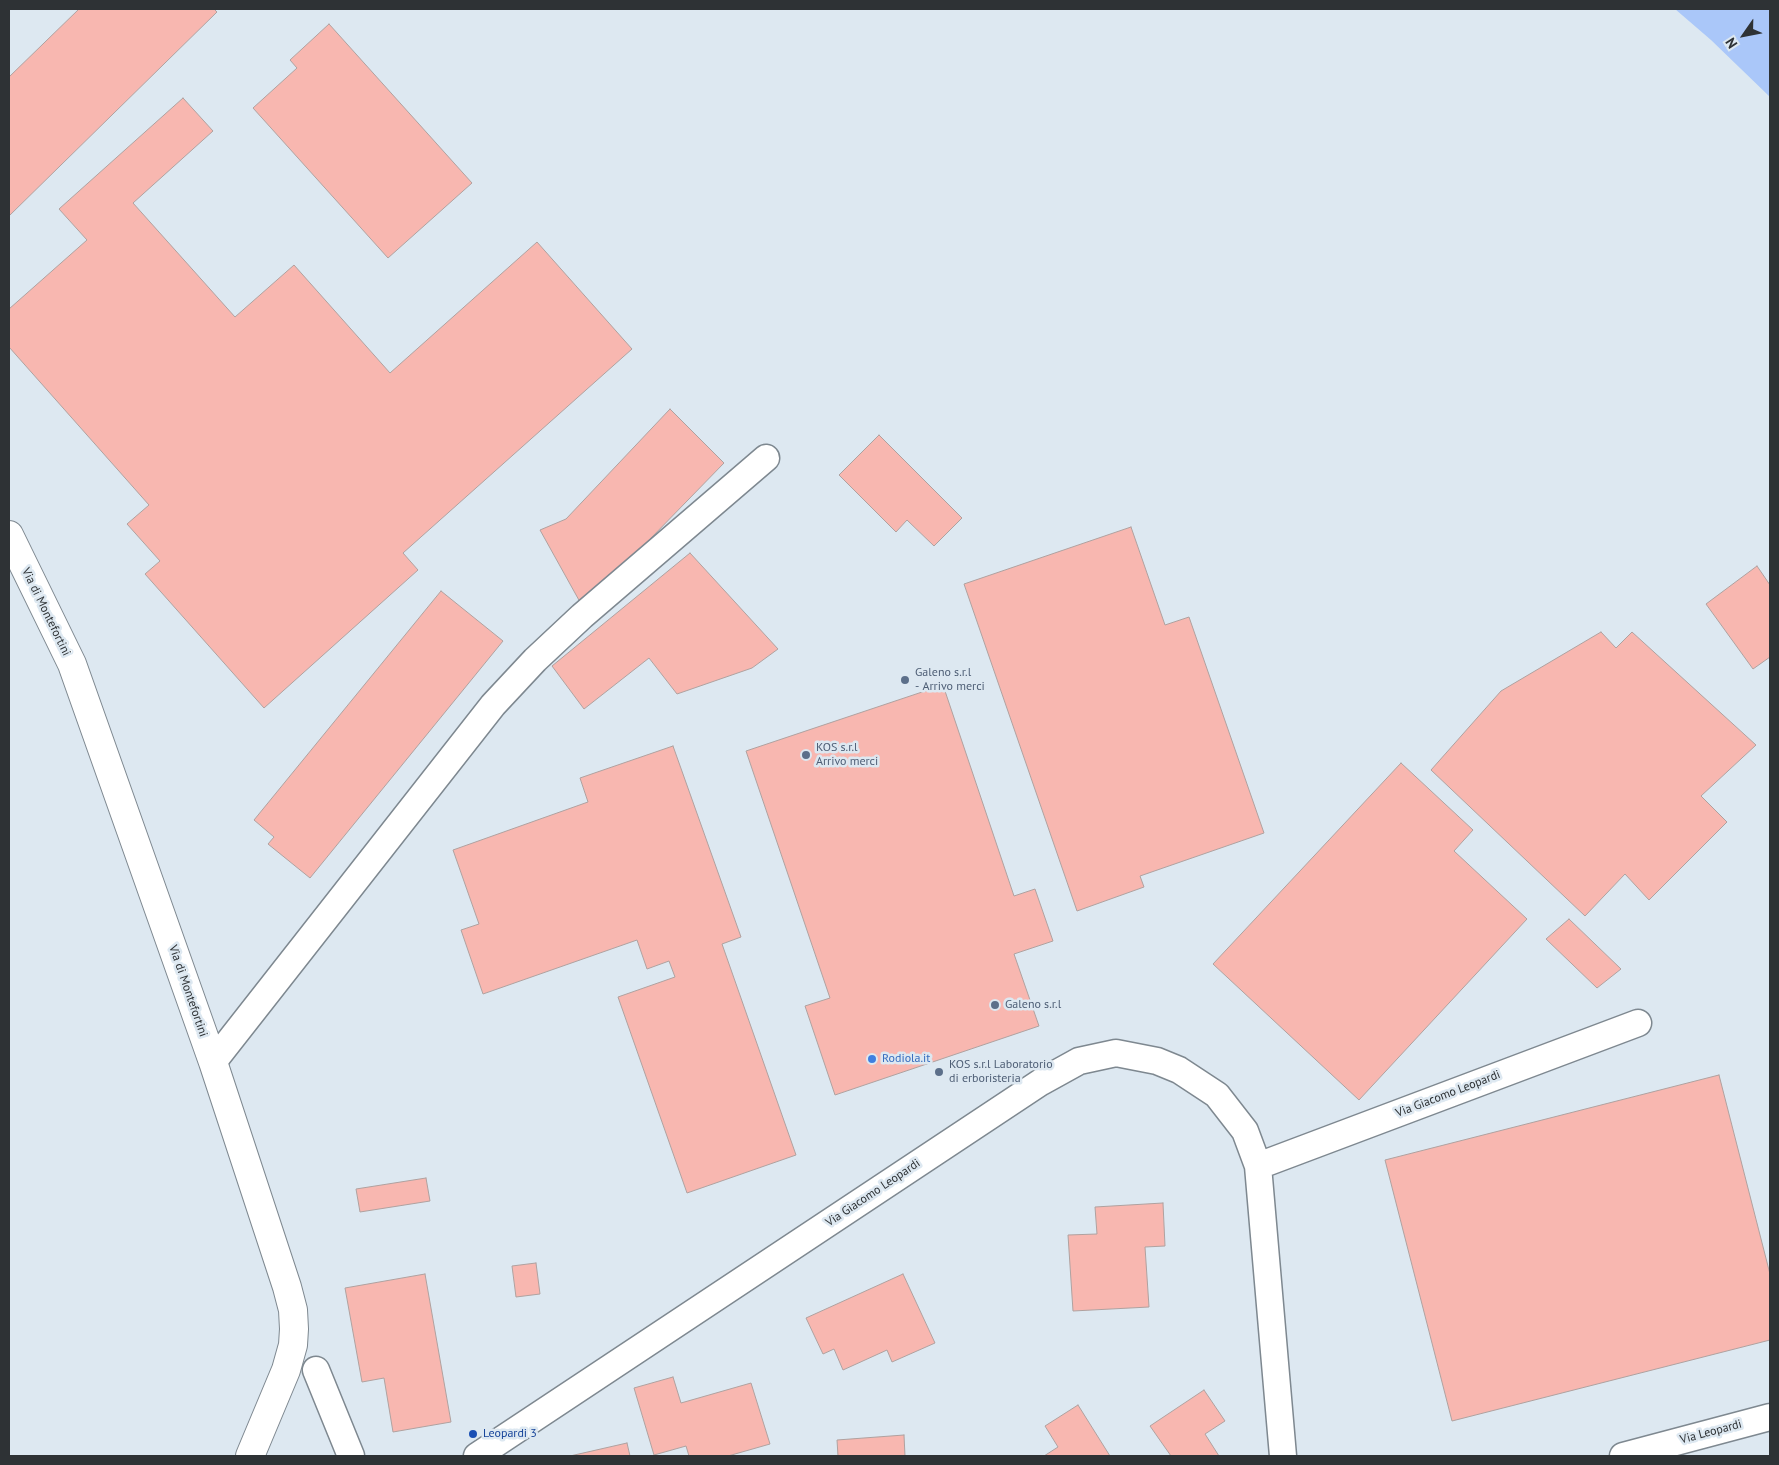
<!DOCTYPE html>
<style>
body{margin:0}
#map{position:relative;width:1779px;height:1465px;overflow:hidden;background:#dde8f1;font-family:"PT Sans",sans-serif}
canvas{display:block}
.frame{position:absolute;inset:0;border:10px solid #2e3235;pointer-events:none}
.north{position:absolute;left:1719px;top:10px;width:50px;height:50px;-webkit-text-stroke:4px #dde8f1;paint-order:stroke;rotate:237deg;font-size:14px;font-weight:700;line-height:20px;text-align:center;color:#2e3235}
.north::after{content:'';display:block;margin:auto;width:18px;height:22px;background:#2e3235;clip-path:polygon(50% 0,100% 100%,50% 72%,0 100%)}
</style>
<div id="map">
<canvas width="1779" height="1465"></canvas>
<div class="frame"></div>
<div class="north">N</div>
</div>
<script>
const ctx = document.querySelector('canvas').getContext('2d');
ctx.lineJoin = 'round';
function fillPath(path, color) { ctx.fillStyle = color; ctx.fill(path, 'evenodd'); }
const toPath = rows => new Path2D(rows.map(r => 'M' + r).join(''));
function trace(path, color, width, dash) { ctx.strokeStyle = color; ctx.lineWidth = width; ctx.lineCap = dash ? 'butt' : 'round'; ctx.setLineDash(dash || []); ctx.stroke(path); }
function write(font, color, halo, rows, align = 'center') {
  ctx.font = font + ' "PT Sans",sans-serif'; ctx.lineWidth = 5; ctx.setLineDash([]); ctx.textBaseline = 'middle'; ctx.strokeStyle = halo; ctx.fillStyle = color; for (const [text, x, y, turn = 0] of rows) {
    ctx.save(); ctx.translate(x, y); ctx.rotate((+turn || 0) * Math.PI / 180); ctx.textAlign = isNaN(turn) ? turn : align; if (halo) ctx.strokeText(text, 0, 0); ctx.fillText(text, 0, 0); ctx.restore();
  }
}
fillPath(toPath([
 [1675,9,1770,9,1770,97,1711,40]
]), '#aac7f9');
const building = toPath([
 [79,9,214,9,217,12,9,216,9,77,79,9],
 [329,24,472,183,388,258,253,108,297,68,290,60,329,24],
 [183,98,213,131,133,203,235,317,294,265,390,373,537,242,632,349,403,553,418,570,264,708,145,574,160,561,127,524,149,505,9,347,9,309,87,240,59,209,183,98],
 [670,409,724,463,614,576,580,602,540,530,566,519,670,409],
 [879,435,962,518,934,546,907,520,896,532,839,475,879,435],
 [1131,527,1165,625,1189,617,1264,833,1140,876,1144,887,1077,911,964,584,1131,527],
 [690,553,778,649,752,668,677,694,649,658,584,709,552,666,690,553],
 [1757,566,1770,585,1770,657,1753,669,1706,604,1757,566],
 [441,591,503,641,310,878,268,844,274,837,254,820,441,591],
 [1601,632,1616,648,1632,632,1756,745,1701,796,1727,822,1649,900,1625,874,1585,916,1431,770,1501,691,1601,632],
 [943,685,1014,896,1035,889,1053,941,1014,954,1039,1026,835,1095,805,1006,830,998,746,751,943,685],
 [673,746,741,937,722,944,796,1155,687,1193,618,997,675,977,669,961,647,969,637,940,483,994,461,930,479,924,453,850,588,802,580,778,673,746],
 [1401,763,1473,830,1454,851,1527,919,1359,1100,1213,964,1401,763],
 [1569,919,1621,969,1597,988,1546,939,1569,919],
 [1719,1075,1770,1274,1770,1340,1452,1421,1385,1160,1719,1075],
 [426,1178,430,1201,360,1212,356,1189,426,1178],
 [1163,1203,1165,1246,1145,1247,1149,1307,1073,1311,1068,1235,1097,1234,1095,1207,1163,1203],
 [536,1263,540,1294,516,1297,512,1266,536,1263],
 [425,1274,451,1422,393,1432,384,1378,362,1382,345,1288,425,1274],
 [903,1274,935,1343,892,1362,887,1350,843,1370,834,1349,823,1354,806,1318,903,1274],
 [673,1377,681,1403,751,1383,770,1444,728,1456,689,1456,686,1446,654,1455,634,1388,673,1377],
 [1204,1390,1225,1421,1205,1434,1219,1456,1171,1456,1150,1426,1204,1390],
 [1078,1405,1110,1456,1044,1456,1058,1447,1045,1426,1078,1405],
 [904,1435,905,1456,838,1456,837,1440,904,1435],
 [627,1443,630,1456,570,1456,627,1443]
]);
fillPath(building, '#f8b7b0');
trace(building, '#afa19f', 1);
const minor = toPath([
 [213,1062,493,705,535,660,582,616,766,458],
 [1258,1166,1638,1023],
 [316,1370,351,1456],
 [477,1456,1041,1082,1079,1061,1116,1053,1157,1061,1179,1070,1217,1095,1245,1131,1258,1166,1283,1456],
 [1623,1456,1770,1417]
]);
const secondary = toPath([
 [9,535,72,664,213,1062,287,1287,293,1310,294,1329,293,1345,286,1370,250,1456]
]);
trace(minor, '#7e8890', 29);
trace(secondary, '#7e8890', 30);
trace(minor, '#fff', 26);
trace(secondary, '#fff', 28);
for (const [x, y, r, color] of [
 [905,680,5,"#5c6f8a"],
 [806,755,5,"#5c6f8a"],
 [995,1005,5,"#5c6f8a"],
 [872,1059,5,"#3f7fe0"],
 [939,1072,5,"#5c6f8a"],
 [473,1434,5,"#1a4fb4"]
]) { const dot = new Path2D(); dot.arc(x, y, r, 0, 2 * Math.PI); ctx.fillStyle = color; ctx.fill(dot); trace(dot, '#dde8f1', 2); }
write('12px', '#2e3235', '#dde8f1', [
 ["Via di Montefortini",46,612,64],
 ["Via di Montefortini",188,991,71],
 ["Via Giacomo Leopardi",1448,1094,-21],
 ["Via Giacomo Leopardi",873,1193,-34],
 ["Via Leopardi",1711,1432,-15]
]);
write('12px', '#4e5e75', '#dde8f1', [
 ["Galeno s.r.l",915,673],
 ["- Arrivo merci",915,687],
 ["KOS s.r.l",816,748],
 ["Arrivo merci",816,762],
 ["Galeno s.r.l",1005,1005],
 ["KOS s.r.l Laboratorio",949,1065],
 ["di erboristeria",949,1079]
], 'left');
write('12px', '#366cbe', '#dde8f1', [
 ["Rodiola.it",882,1059]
], 'left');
write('12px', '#164399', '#dde8f1', [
 ["Leopardi 3",483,1434]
], 'left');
</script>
